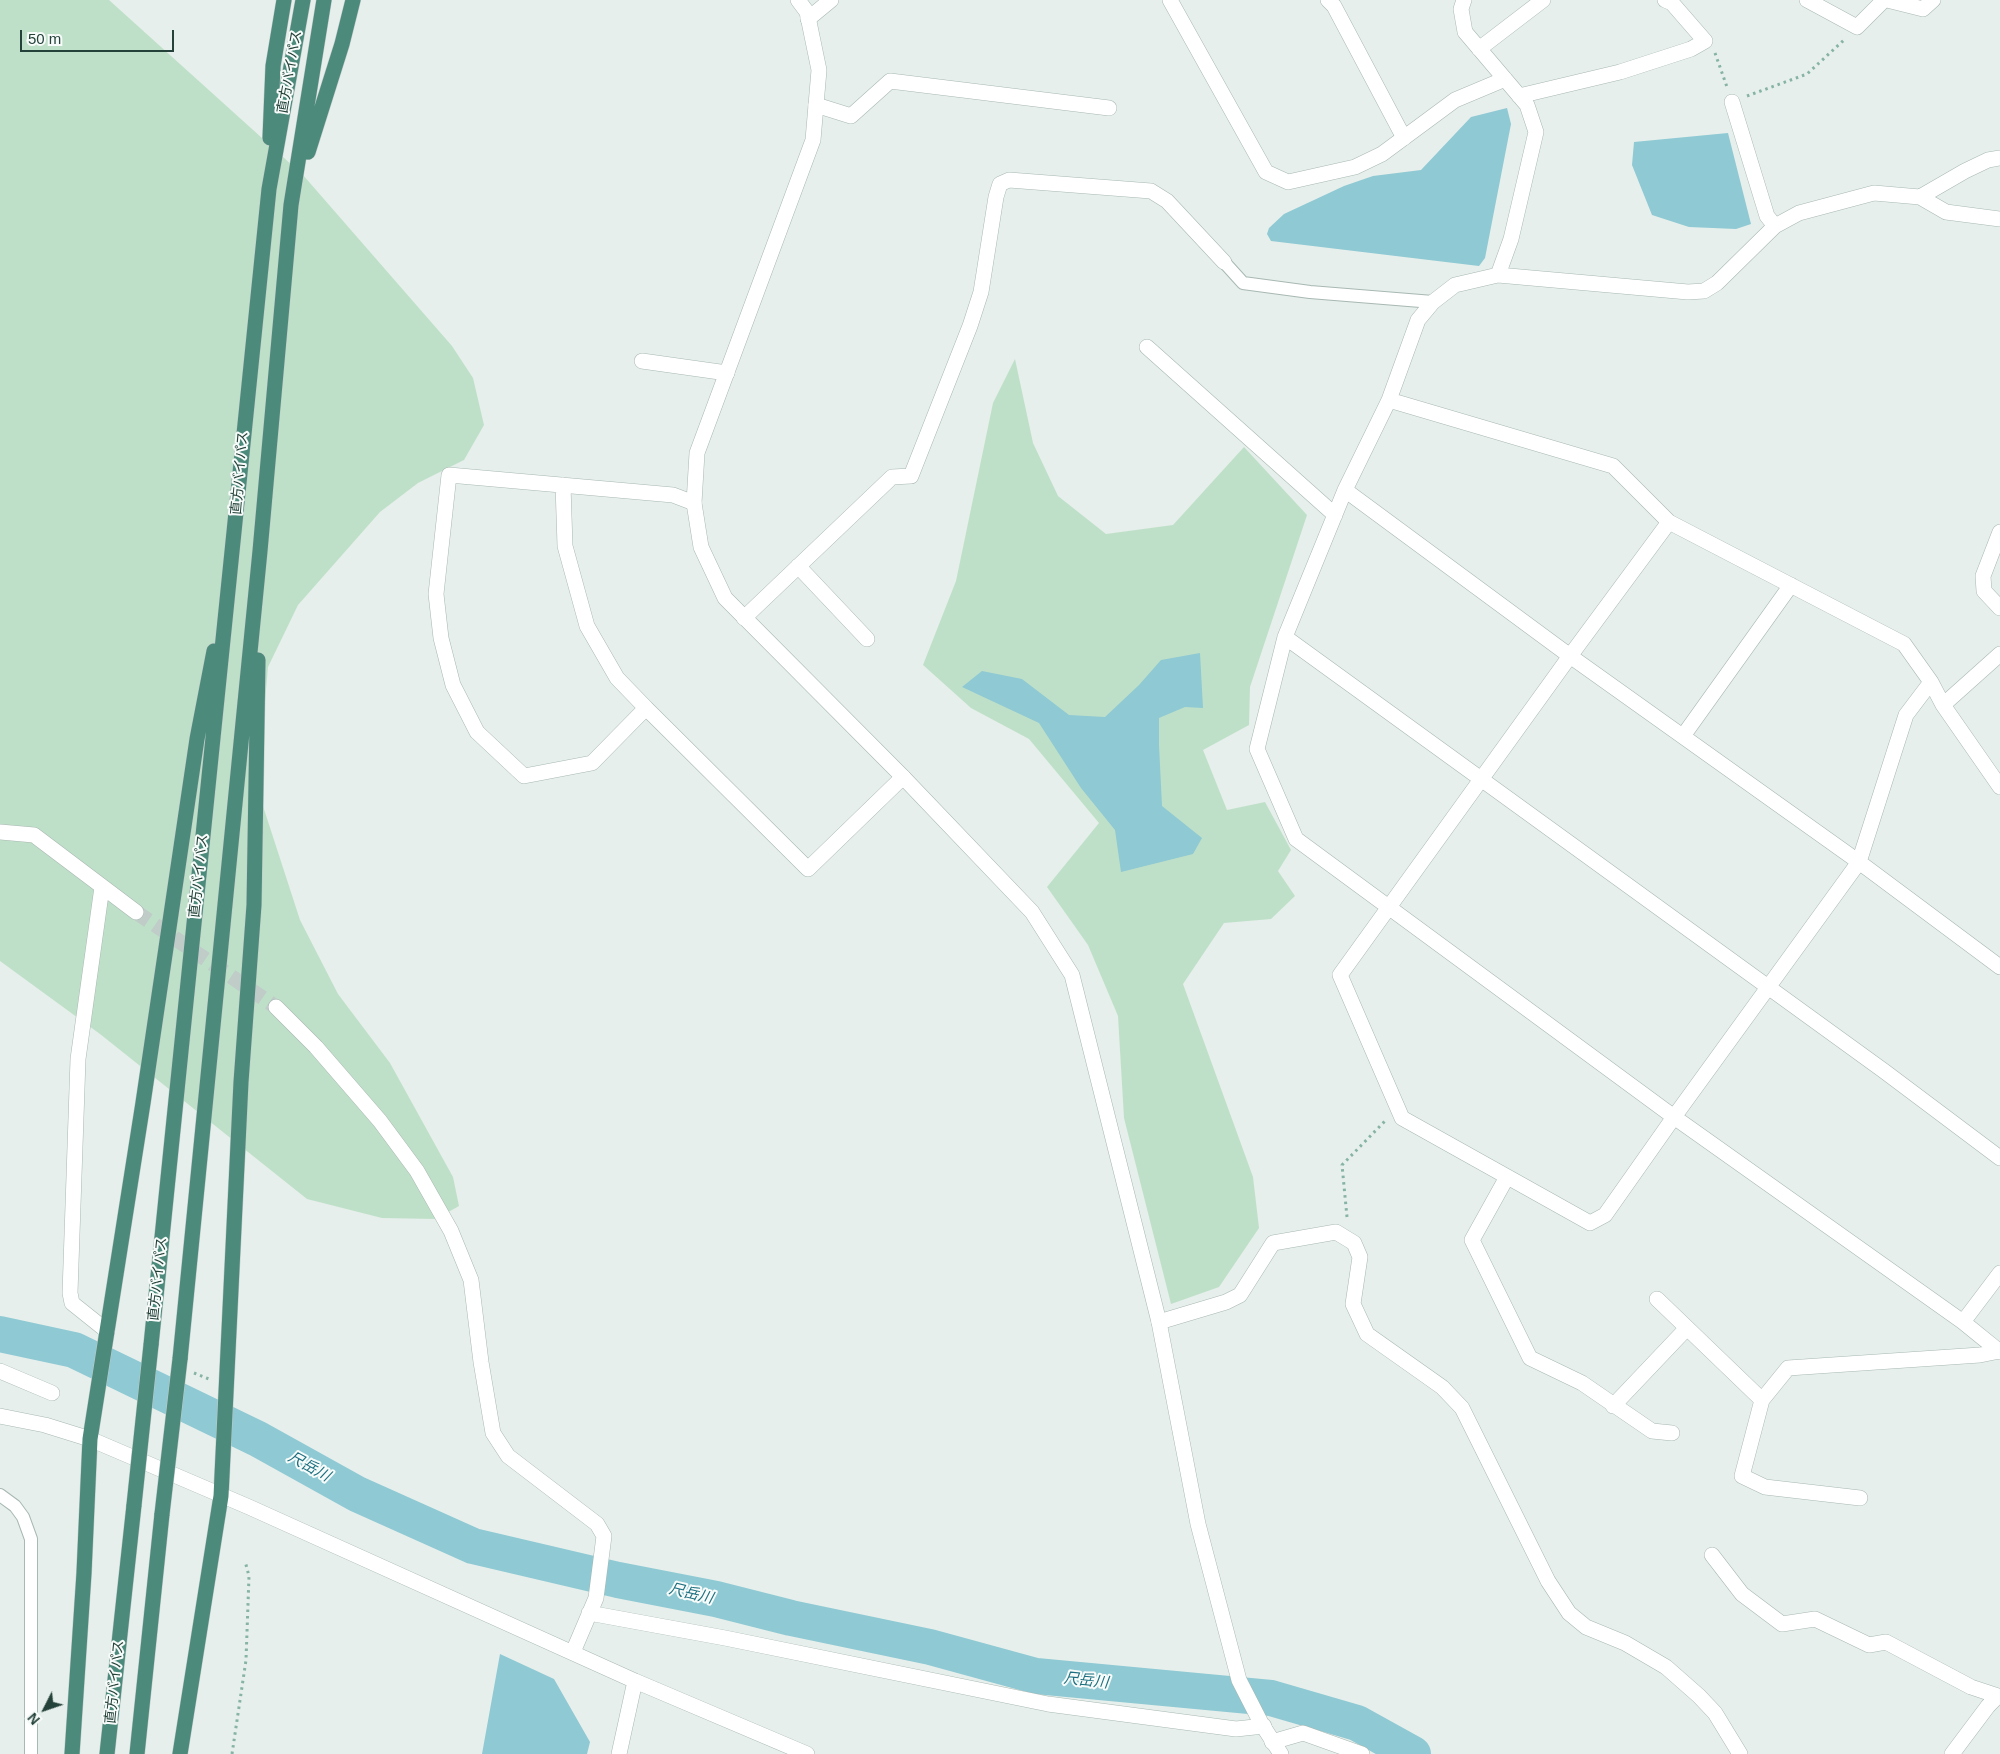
<!DOCTYPE html>
<meta charset="utf-8">
<style>
body{margin:0}
#map{position:relative;width:2000px;height:1754px;overflow:hidden;background:#e6efeb;font-family:Arial,sans-serif}
canvas{display:block}
.north{position:absolute;left:20px;top:1684px;width:50px;height:50px;-webkit-text-stroke:4px #f7fbf9;paint-order:stroke;rotate:229deg;font-size:14px;font-weight:700;line-height:20px;text-align:center;color:#24423a}
.north::after{content:'';display:block;margin:auto;width:18px;height:22px;background:#24423a;clip-path:polygon(50% 0,100% 100%,50% 72%,0 100%)}
.scale{position:absolute;left:20px;top:30px;width:154px;height:22px;box-sizing:border-box;border:2px solid #24423a;border-top:0;padding-left:6px;font-size:15px;line-height:18px;white-space:nowrap;color:#24423a;-webkit-text-stroke:4px #f7fbf9;paint-order:stroke}
</style>
<div id="map">
<canvas width="2000" height="1754"></canvas>
<div class="north">N</div>
<div class="scale">50 m</div>
</div>
<script>
const ctx = document.querySelector('canvas').getContext('2d');
ctx.lineJoin = 'round';
function fillPath(path, color) { ctx.fillStyle = color; ctx.fill(path, 'evenodd'); }
const toPath = rows => new Path2D(rows.map(r => 'M' + r).join(''));
function trace(path, color, width, dash) { ctx.strokeStyle = color; ctx.lineWidth = width; ctx.lineCap = dash ? 'butt' : 'round'; ctx.setLineDash(dash || []); ctx.stroke(path); }
function write(font, color, halo, rows, align = 'center') {
  ctx.font = font + ' Arial,"Noto Sans JP",sans-serif'; ctx.lineWidth = 4; ctx.setLineDash([]); ctx.textBaseline = 'middle'; ctx.strokeStyle = halo; ctx.fillStyle = color; for (const [text, x, y, turn = 0] of rows) {
    ctx.save(); ctx.translate(x, y); ctx.rotate((+turn || 0) * Math.PI / 180); ctx.textAlign = isNaN(turn) ? turn : align; if (halo) ctx.strokeText(text, 0, 0); ctx.fillText(text, 0, 0); ctx.restore();
  }
}
fillPath(toPath([
 [0,0,109,0,303,175,452,346,473,378,484,425,464,460,418,483,380,512,298,605,268,667,264,713,262,803,300,920,338,994,390,1063,453,1177,459,1206,436,1219,382,1218,307,1199,100,1034,0,961],
 [1015,359,1033,443,1058,496,1106,534,1173,525,1244,447,1307,515,1250,687,1249,725,1203,750,1227,810,1265,802,1291,850,1278,871,1295,896,1271,919,1224,923,1183,984,1253,1177,1259,1228,1219,1287,1171,1304,1124,1118,1118,1016,1088,945,1047,887,1099,823,1029,739,971,708,923,665,956,581,993,403]
]), '#bfe0c8');
fillPath(toPath([
 [1507,108,1511,124,1485,258,1479,266,1271,241,1267,234,1269,228,1284,214,1344,186,1373,176,1421,170,1471,117],
 [1728,133,1751,224,1736,229,1689,227,1652,215,1632,165,1634,142],
 [1200,653,1203,708,1185,707,1159,718,1159,745,1162,806,1202,838,1193,854,1121,872,1115,830,1081,788,1039,723,962,687,982,671,1022,679,1069,715,1105,717,1139,685,1161,660],
 [500,1654,554,1679,590,1742,587,1754,482,1754]
]), '#8ec9d4');
trace(toPath([
 [0,1334,74,1350,258,1439,357,1494,473,1546,618,1580,716,1599,791,1618,930,1647,1036,1676,1271,1698,1357,1723,1413,1754]
]), '#8ec9d4', 36);
trace(toPath([
 [136,912,276,1007]
]), '#bfccc8', 15, [15, 8]);
const service = toPath([
 [1224,262,1243,283,1310,292,1433,302],
 [0,1495,15,1506,23,1517,31,1539,31,1754]
]);
const minor = toPath([
 [1170,0,1266,172,1288,182,1355,167,1382,154,1455,100,1505,79],
 [1328,0,1334,6,1404,138],
 [1464,0,1461,9,1465,32,1527,105,1536,132,1511,239,1498,275],
 [1807,0,1857,27,1884,0],
 [1887,0,1923,9,1933,0],
 [808,19,831,0],
 [1479,49,1543,0],
 [1519,96,1620,72,1691,49,1705,41,1672,3,1665,0],
 [1732,102,1767,216,1775,226],
 [816,105,851,116,890,81,1109,108],
 [2000,158,1988,160,1965,171,1920,197,1874,193,1799,213,1775,226,1717,283,1704,291,1688,292,1498,275,1455,285,1433,302,1418,320,1389,400,1345,490,1285,637,1257,749,1296,839,1674,1117,1963,1322,2000,1352],
 [1920,197,1946,212,2000,219],
 [1147,347,1335,515],
 [642,361,727,373],
 [1389,400,1613,466,1669,522,1904,644,1931,682,1943,705,2000,787],
 [563,485,565,546,587,626,617,678,646,708],
 [1345,490,1570,656,1859,862,2000,967],
 [694,503,673,495,449,475,436,594,441,638,453,685,477,732,524,776,592,763,646,708,808,869,903,777],
 [1669,522,1570,656,1340,975,1402,1118,1590,1223,1605,1215,1674,1117,1859,862,1906,715,1931,682],
 [2000,532,1983,576,1984,591,2000,608],
 [798,566,867,639],
 [744,618,892,477,911,476,970,326,981,292,996,197,1000,184,1009,180,1151,191,1167,201,1224,262],
 [1285,637,1884,1071,2000,1158],
 [1943,705,2000,654],
 [1683,736,1791,585],
 [0,832,34,835,136,912],
 [102,887,78,1059,70,1293,72,1303,107,1331],
 [276,1007,316,1047,380,1121,417,1171,451,1231,471,1280,481,1362,493,1433,508,1456,597,1524,604,1536,596,1598,573,1652],
 [1507,1177,1472,1240,1530,1358,1582,1383,1652,1431,1672,1433],
 [1657,1299,1762,1400],
 [1159,1322,1226,1302,1240,1295,1273,1243,1336,1232,1354,1243,1360,1257,1353,1304,1367,1334,1442,1387,1462,1408,1548,1581,1569,1613,1586,1627,1625,1643,1666,1667,1699,1696,1715,1713,1740,1754],
 [1963,1322,2000,1273],
 [0,1371,52,1393],
 [1613,1406,1687,1328],
 [1860,1498,1765,1487,1742,1476,1762,1400,1788,1368,1980,1355,1999,1351],
 [1712,1555,1742,1594,1782,1624,1815,1619,1869,1645,1886,1642,1971,1687,1998,1696],
 [589,1613,725,1638,1048,1704,1236,1729,1264,1726],
 [1272,1742,1303,1733,1362,1754],
 [1952,1754,1988,1706,1998,1696,2000,1697]
]);
const tertiary = toPath([
 [798,0,807,12,819,70,813,140,697,453,694,503,701,547,725,598,903,777,1032,912,1072,975,1159,1322,1198,1524,1239,1680,1261,1723,1281,1754],
 [0,1416,45,1425,90,1439,249,1507,635,1681,807,1754],
 [619,1754,635,1681]
]);
const trunk = toPath([
 [270,138,273,66,284,0],
 [308,152,342,44,353,0],
 [151,1345,269,189,303,0],
 [180,1359,260,551,291,205,324,0],
 [72,1754,84,1573,90,1439,143,1103,197,739,214,651],
 [107,1754,134,1505],
 [137,1754,162,1514],
 [180,1754,221,1496,241,1082,254,905,258,660]
]);
trace(service, '#a8b8b2', 14);
trace(minor, '#a8b8b2', 16);
trace(tertiary, '#a8b8b2', 16);
trace(trunk, '#c2cac8', 16);
trace(toPath([
 [1715,53,1727,87],
 [1747,96,1807,74,1844,40],
 [1347,1217,1342,1165,1385,1121],
 [194,1373,209,1379],
 [232,1754,246,1660,249,1576,245,1561]
]), '#86b3a5', 3, [2.5, 4]);
trace(service, '#fff', 12);
trace(minor, '#fff', 15);
trace(tertiary, '#fff', 15);
trace(trunk, '#4c8a7c', 15);
const trunkBridge = toPath([
 [134,1505,151,1345],
 [162,1514,180,1359]
]);
trace(trunkBridge, '#c2cac8', 16, []);
trace(trunkBridge, '#4c8a7c', 15);
write('14px', '#24423a', '#f7fbf9', [
 ["直方バイパス",290,72,-80],
 ["直方バイパス",240,473,-85],
 ["直方バイパス",199,876,-84],
 ["直方バイパス",158,1279,-84],
 ["直方バイパス",115,1682,-84]
]);
write('italic 15px', '#1c6f80', '#f7fbf9', [
 ["尺岳川",309,1467,29],
 ["尺岳川",691,1594,13],
 ["尺岳川",1086,1681,6]
]);
</script>
